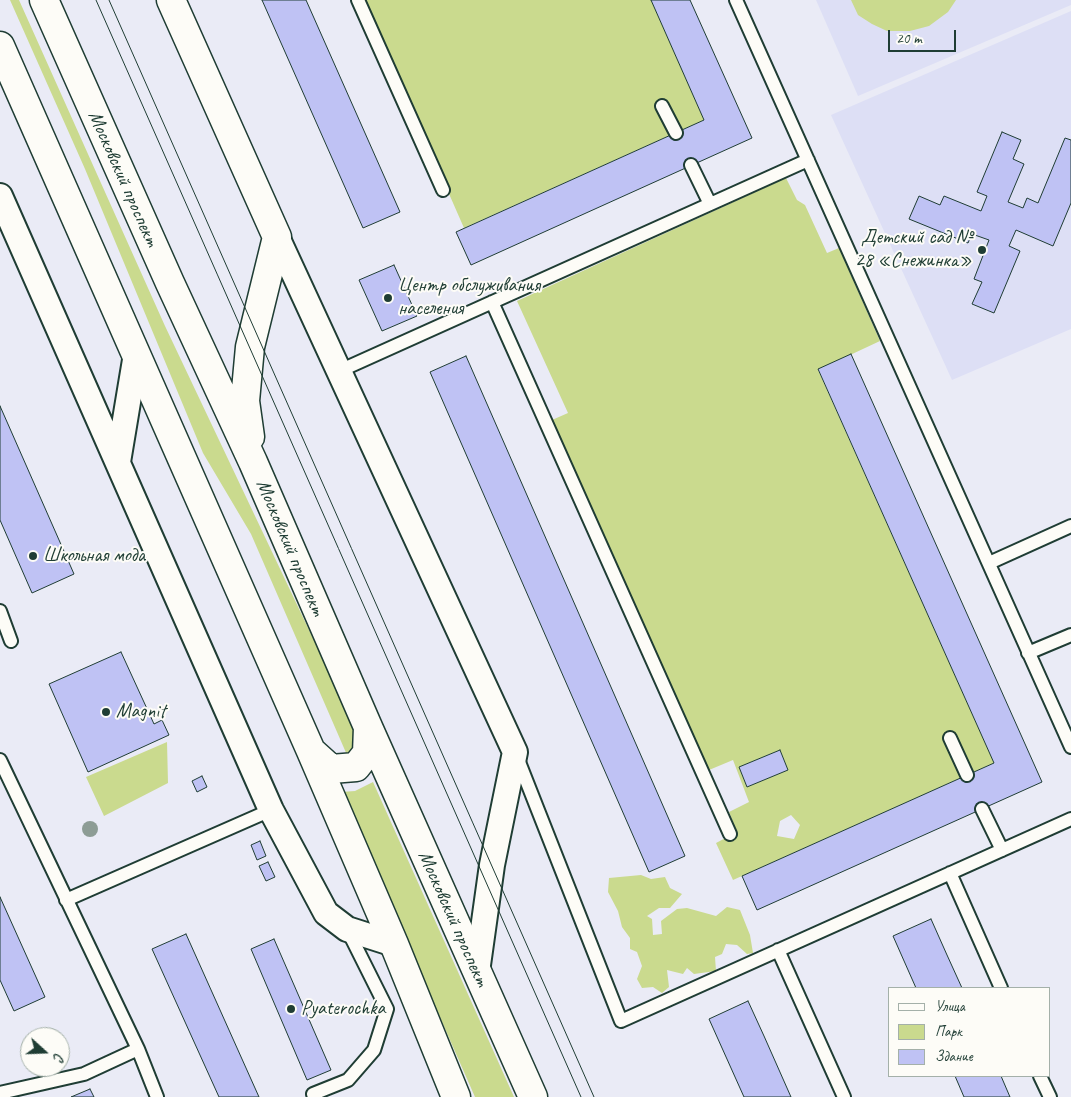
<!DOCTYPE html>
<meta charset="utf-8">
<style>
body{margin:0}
#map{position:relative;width:1071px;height:1097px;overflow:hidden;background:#eaebf6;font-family:Caveat,sans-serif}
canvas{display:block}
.legend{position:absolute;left:888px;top:987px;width:162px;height:90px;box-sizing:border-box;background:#fdfcf7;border:1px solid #a4b0a9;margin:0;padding:6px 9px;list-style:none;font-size:15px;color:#1f3d34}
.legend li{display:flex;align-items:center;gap:10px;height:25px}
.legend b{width:25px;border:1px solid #a4b0a9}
.north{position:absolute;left:20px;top:1027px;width:50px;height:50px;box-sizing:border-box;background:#fdfcf7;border:1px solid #a4b0a9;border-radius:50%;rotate:110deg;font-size:14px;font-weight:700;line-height:20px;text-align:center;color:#1f3d34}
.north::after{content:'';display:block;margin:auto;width:18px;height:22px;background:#1f3d34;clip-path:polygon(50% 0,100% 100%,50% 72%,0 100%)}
.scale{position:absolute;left:888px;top:30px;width:68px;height:22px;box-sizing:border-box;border:2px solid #1f3d34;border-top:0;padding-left:6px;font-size:15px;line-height:18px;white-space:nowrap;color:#1f3d34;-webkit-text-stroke:4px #fdfcf7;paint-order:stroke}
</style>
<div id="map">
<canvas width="1071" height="1097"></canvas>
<ul class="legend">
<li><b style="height:6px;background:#fdfcf7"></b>Улица</li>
<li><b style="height:14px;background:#cada8e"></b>Парк</li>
<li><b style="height:14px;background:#bfc2f4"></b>Здание</li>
</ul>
<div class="north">С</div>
<div class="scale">20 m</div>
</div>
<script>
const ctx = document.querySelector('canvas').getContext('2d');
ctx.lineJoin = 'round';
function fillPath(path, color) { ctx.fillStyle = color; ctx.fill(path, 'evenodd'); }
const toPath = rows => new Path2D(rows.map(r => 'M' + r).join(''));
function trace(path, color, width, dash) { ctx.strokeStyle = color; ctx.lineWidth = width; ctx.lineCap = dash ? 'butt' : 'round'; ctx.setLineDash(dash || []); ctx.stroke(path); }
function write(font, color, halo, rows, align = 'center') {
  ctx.font = font + ' Caveat,sans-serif'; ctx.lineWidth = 4; ctx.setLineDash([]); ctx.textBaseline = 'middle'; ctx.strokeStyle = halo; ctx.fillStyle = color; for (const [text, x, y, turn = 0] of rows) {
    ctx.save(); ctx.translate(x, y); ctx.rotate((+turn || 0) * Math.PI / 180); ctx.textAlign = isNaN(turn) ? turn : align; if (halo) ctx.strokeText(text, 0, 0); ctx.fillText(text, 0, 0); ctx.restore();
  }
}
fillPath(toPath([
 [816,0,1071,0,1071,5,858,96],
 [1071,11,1071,329,952,380,831,115]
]), '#dddff5');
fillPath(toPath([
 [10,0,19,0,165,326,363,744,347,755,251,534,203,453,85,169],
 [364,0,651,0,704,120,464,228],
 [851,0,956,0,948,12,929,26,910,31,887,31,872,24,858,15],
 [786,178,797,200,805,205,827,253,839,248,880,341,818,370,994,763,733,880,716,843,737,832,729,812,749,802,733,760,709,770,552,420,568,413,517,301],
 [780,750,788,770,747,787,739,767],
 [791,815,800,825,794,839,777,836,780,821],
 [167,742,168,783,104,816,86,777],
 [373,782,514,1097,475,1097,341,792,355,791],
 [641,875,651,879,665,877,670,888,682,894,670,908,659,908,647,916,652,919,653,935,662,934,661,921,677,909,687,908,716,916,727,907,740,910,750,935,753,953,747,954,737,945,726,944,722,954,715,957,716,971,694,974,687,968,683,974,667,970,669,987,662,993,653,987,642,988,637,979,642,966,637,952,630,949,630,938,622,927,618,911,608,892,609,878]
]), '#cada8e');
const building = toPath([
 [262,0,306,0,400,212,363,228,262,0],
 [651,0,690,0,752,138,471,265,456,232,704,120,651,0],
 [1002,132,1021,140,1013,159,1024,164,1008,202,1023,208,1027,198,1038,203,1065,138,1071,140,1071,203,1053,246,1016,230,1009,246,1020,251,994,313,972,304,982,282,974,279,989,240,972,234,968,243,909,219,919,196,940,205,944,196,981,211,987,196,977,192,1002,132],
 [394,265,417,316,382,331,359,280,394,265],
 [851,354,1042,782,757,910,742,876,994,763,818,369,851,354],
 [466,356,685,856,649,872,430,372,466,356],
 [0,406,74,574,32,593,0,520,0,406],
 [121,652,154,724,162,720,169,735,88,772,49,684,121,652],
 [780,750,788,770,747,787,739,767,780,750],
 [202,776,207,787,197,792,192,781,202,776],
 [260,841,266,856,257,860,251,845,260,841],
 [268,862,275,877,266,881,259,866,268,862],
 [0,897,45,997,14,1011,0,980,0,897],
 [931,919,947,955,962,988,916,988,893,936,931,919],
 [186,934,259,1097,219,1097,152,949,186,934],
 [274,939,331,1070,307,1080,251,949,274,939],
 [748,1001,764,1036,791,1097,744,1097,709,1019,748,1001],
 [955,1076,1001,1076,1010,1097,964,1097,955,1076],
 [90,1089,94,1097,71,1097,90,1089]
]);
fillPath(building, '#bfc2f4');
trace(building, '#1f3d34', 1);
const lane = toPath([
 [358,0,443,190],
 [736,0,1071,747],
 [662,106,676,133],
 [691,165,710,204],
 [492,302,730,834],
 [337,372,808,160],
 [989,563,1071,526],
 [0,611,11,641],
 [1028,653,1071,635],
 [950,738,967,775],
 [517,757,621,1021,1071,819],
 [0,760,138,1049,157,1097],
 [982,809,1002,850],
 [950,873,1001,988],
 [66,900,271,810],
 [778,950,844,1097],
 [1040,1076,1050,1097],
 [0,1093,84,1074,138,1049],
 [313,1094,348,1080,374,1050,387,1009,347,929]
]);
const street = toPath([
 [0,196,271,810,326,913,347,929,394,944],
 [277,237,515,752,492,865,477,972],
 [118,462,136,354]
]);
const secondary = toPath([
 [44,0,170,283,253,462,368,727,533,1097],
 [171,0,277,237,250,347,245,401,250,437],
 [0,46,311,751,394,944,456,1097],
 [311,751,331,769,356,767,367,753,368,727]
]);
trace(lane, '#1f3d34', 16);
trace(street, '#1f3d34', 28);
trace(secondary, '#1f3d34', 31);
trace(lane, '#fdfcf7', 12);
trace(street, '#fdfcf7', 24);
trace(secondary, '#fdfcf7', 28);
trace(toPath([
 [96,0,581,1097],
 [109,0,594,1097]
]), '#1f3d34', 1);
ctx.fillStyle = '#8d9c95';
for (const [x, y] of [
 [90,829]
]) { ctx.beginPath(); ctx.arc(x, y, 8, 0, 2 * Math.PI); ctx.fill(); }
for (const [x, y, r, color] of [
 [982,250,5,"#1f3d34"],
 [388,298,5,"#1f3d34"],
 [33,556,5,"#1f3d34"],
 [106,712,5,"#1f3d34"],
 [291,1009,5,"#1f3d34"]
]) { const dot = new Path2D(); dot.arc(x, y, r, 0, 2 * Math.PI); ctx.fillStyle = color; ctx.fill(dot); trace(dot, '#fdfcf7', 2); }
write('20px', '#1f3d34', '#fdfcf7', [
 ["Московский проспект",123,179,66],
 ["Московский проспект",290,548,67],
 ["Московский проспект",453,919,66]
]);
write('20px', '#1f3d34', '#fdfcf7', [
 ["Детский сад №",972,238,"right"],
 ["28 «Снежинка»",972,261,"right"],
 ["Центр обслуживания",398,286],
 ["населения",398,309],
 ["Школьная мода",43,556],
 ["Magnit",116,712],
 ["Pyaterochka",301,1009]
], 'left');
</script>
